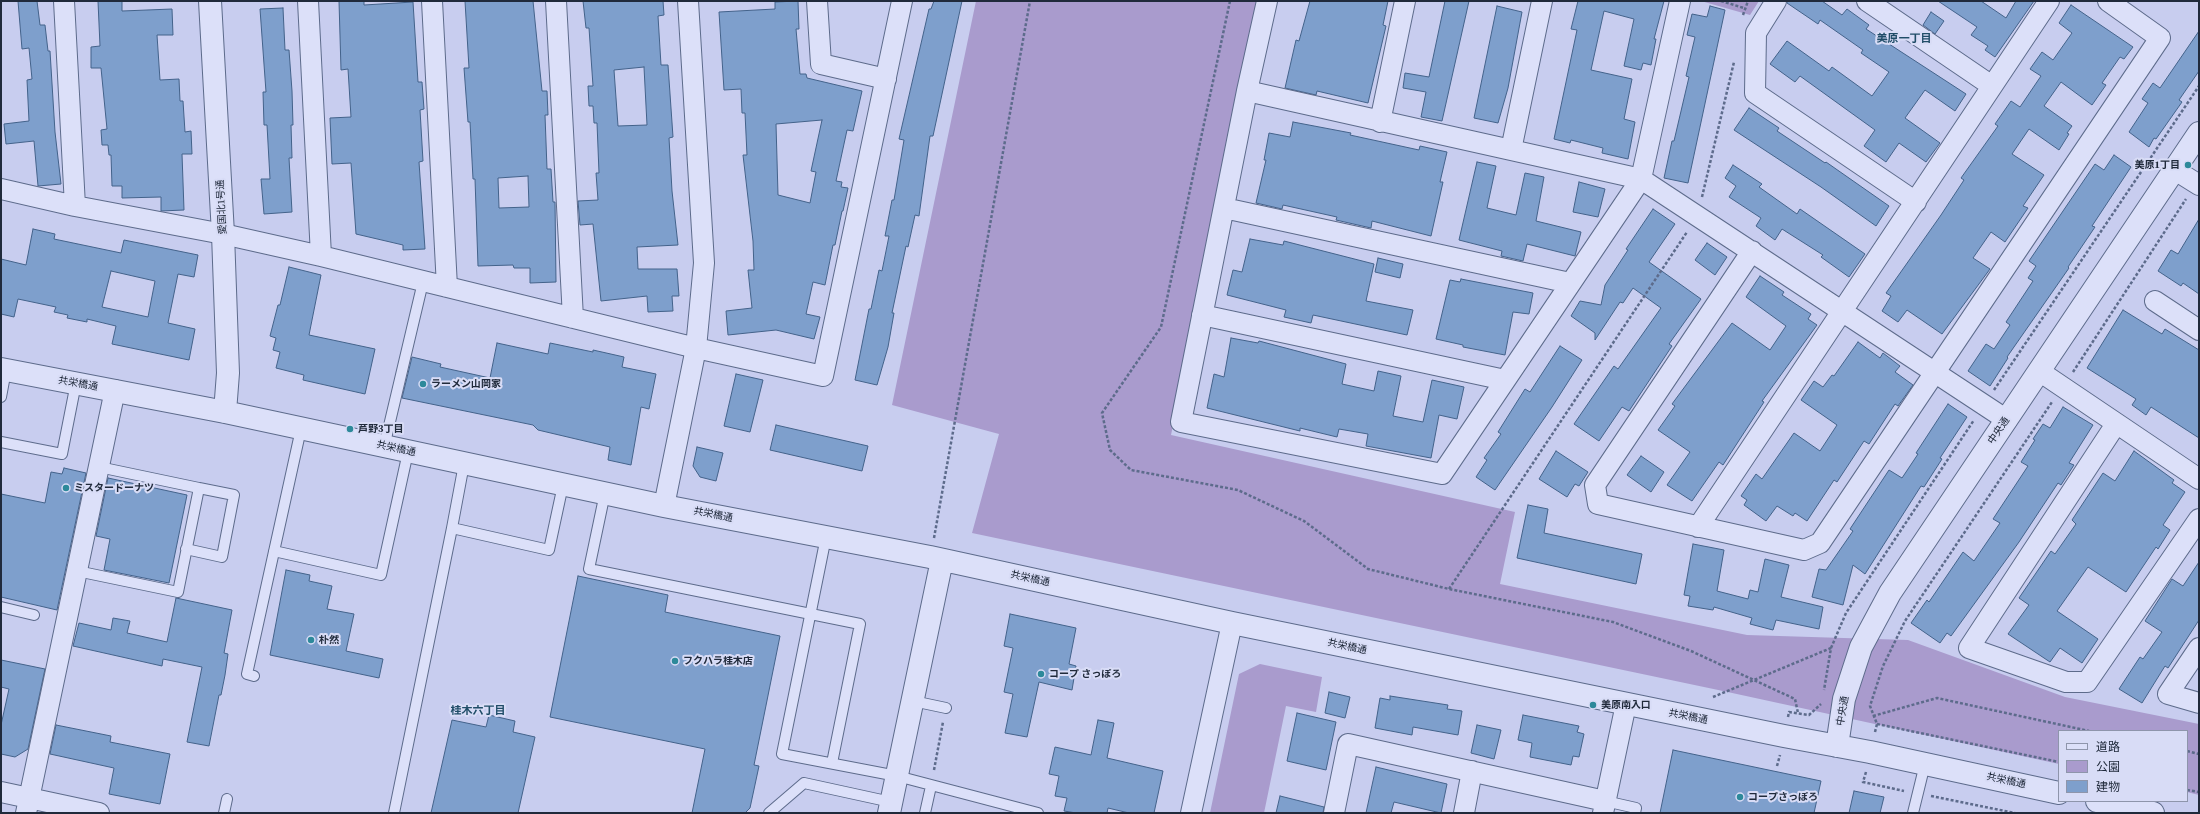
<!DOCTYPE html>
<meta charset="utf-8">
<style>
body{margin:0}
#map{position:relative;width:2200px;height:814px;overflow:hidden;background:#c8cdef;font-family:"Source Serif 4","Noto Sans JP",serif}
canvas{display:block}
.frame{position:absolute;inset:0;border:2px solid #202a3b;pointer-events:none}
.legend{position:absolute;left:2058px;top:730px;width:130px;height:72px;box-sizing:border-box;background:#d8dcf6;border:1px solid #8e95ab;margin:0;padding:5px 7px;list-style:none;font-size:12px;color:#202a3b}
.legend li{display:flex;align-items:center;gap:8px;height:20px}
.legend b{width:20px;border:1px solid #8e95ab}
</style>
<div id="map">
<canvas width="2200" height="814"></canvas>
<div class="frame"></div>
<ul class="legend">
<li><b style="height:5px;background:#dce0f9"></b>道路</li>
<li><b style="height:11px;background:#a99bcd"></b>公園</li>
<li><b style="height:11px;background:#7e9fcc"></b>建物</li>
</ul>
</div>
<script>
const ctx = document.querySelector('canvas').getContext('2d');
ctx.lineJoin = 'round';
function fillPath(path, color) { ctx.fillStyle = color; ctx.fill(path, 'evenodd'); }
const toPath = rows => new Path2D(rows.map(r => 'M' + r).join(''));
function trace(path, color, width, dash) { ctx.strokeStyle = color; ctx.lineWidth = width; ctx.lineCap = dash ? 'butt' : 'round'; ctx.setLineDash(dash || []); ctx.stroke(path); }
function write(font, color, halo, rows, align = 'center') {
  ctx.font = font + ' "Source Serif 4","Noto Sans JP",serif'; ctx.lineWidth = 4; ctx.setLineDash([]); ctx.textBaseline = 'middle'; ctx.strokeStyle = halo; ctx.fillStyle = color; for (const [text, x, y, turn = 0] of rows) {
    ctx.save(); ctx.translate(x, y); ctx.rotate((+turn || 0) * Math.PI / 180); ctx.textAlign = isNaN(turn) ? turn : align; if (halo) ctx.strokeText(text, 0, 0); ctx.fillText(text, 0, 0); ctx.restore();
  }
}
fillPath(toPath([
 [976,1,1261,1,1171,435,1515,512,1500,584,1747,635,1908,640,2065,697,2199,724,2199,795,2187,792,2187,731,2059,731,2059,764,1723,691,972,533,999,434,892,405],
 [1701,1,1759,1,1750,15],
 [1260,664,1322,677,1316,712,1286,706,1264,813,1210,813,1239,674]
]), '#a99bcd');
const building = toPath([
 [18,1,37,1,40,25,45,25,48,51,50,51,55,132,61,184,38,186,34,141,6,144,4,124,29,121,27,80,32,79,29,48,22,49,18,1],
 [98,1,122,1,122,11,172,9,173,35,157,35,160,80,179,79,180,101,183,101,185,132,191,131,192,154,182,154,184,210,161,211,161,197,122,198,122,186,112,186,111,155,109,155,108,145,102,145,101,130,107,129,101,68,91,68,91,47,100,46,98,1],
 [339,1,364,1,364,5,413,2,418,82,422,82,424,109,420,110,423,161,419,162,425,249,403,250,403,245,356,234,351,163,332,164,330,118,351,117,348,69,341,70,339,1],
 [465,1,533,1,542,91,547,91,548,115,545,115,547,169,551,169,553,202,555,202,556,282,530,283,530,268,514,268,513,265,478,266,475,179,473,179,470,122,468,122,464,68,469,68,465,1],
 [528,176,529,207,499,208,498,178,528,176],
 [583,1,663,1,664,15,658,16,661,65,668,65,673,137,669,138,672,191,678,245,637,247,638,269,677,269,679,296,672,296,673,311,648,312,647,296,601,301,593,224,580,225,578,201,598,200,596,173,599,173,597,123,594,123,593,106,589,106,588,86,593,86,589,28,586,28,583,1],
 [644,67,647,125,618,126,614,70,644,67],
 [798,1,799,29,796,29,800,74,806,74,807,78,862,91,853,131,847,130,836,181,842,182,841,187,848,188,843,211,842,211,835,245,833,245,825,285,813,282,806,314,820,317,814,339,776,330,728,335,726,311,752,308,748,270,754,270,753,241,743,155,747,155,745,113,742,113,741,89,724,90,719,12,775,9,775,2,798,1],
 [822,120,811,171,816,172,810,203,778,195,776,124,822,120],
 [934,1,962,1,933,136,930,136,919,216,915,215,908,247,906,246,892,313,894,313,888,347,877,385,855,380,869,309,871,309,879,270,882,271,889,236,885,236,892,200,894,200,904,140,899,139,929,9,931,9,934,1],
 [1310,1,1388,1,1383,25,1386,26,1368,103,1317,91,1316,95,1285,88,1296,40,1299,41,1310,1],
 [1445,1,1469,1,1442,121,1421,117,1426,92,1403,88,1405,73,1429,77,1445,1],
 [1578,1,1664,1,1654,39,1656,39,1651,65,1643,63,1641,70,1624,66,1634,19,1604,11,1591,70,1632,79,1624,119,1635,122,1628,159,1602,153,1603,148,1571,140,1570,143,1554,139,1577,30,1571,29,1578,1],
 [1787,1,1822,1,1842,15,1847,9,1869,25,1866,29,1966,94,1955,111,1925,90,1905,118,1940,143,1926,162,1899,143,1886,162,1864,146,1875,130,1800,76,1795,82,1770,64,1787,41,1829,71,1832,67,1872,96,1889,72,1861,53,1863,50,1820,20,1818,24,1787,3,1787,1],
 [1938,1,1981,1,2006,18,2016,1,2034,1,1995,57,1985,50,1988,46,1971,35,1977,27,1938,1],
 [2071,5,2133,47,2124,59,2120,57,2102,83,2106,85,2092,105,2061,82,2044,106,2072,126,2067,133,2069,134,2059,150,2029,129,2012,154,2044,175,2023,206,2028,208,2005,242,1991,232,1973,258,1990,269,1942,334,1907,310,1898,322,1882,311,1891,296,1886,293,1941,215,1964,180,1961,178,1998,126,1995,124,2011,101,2020,107,2041,76,2030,69,2042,52,2053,60,2072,33,2059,23,2071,5],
 [1497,6,1522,12,1508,88,1498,123,1474,118,1497,6],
 [1710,6,1725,10,1688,183,1664,178,1672,141,1674,141,1689,77,1686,76,1695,37,1687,35,1692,14,1707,17,1710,6],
 [283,8,285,50,289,50,292,91,293,125,291,125,292,158,289,158,292,212,264,214,261,179,270,179,267,125,264,125,263,92,266,92,260,9,283,8],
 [1931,12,1944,21,1935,34,1923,25,1931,12],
 [2199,31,2199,71,2179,100,2182,102,2156,139,2154,138,2149,147,2129,132,2148,103,2142,99,2153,83,2160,88,2199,31],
 [1749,108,1779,128,1777,131,1825,163,1826,162,1889,206,1876,226,1821,187,1734,130,1749,108],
 [1293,122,1351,133,1350,135,1419,150,1420,146,1447,152,1440,182,1443,182,1431,236,1372,221,1371,228,1336,220,1337,217,1283,205,1282,209,1256,203,1266,160,1264,160,1269,133,1290,137,1293,122],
 [2114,155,2131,167,2092,226,2095,227,2068,267,2069,268,2007,357,2008,358,1990,386,1968,371,1986,344,1994,349,2010,325,2006,322,2033,281,2028,278,2036,266,2029,261,2095,164,2104,170,2114,155],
 [1477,162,1496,166,1487,208,1516,215,1525,173,1544,177,1536,221,1581,232,1575,256,1527,244,1523,261,1501,256,1502,251,1459,240,1477,162],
 [1733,165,1762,184,1759,187,1797,214,1800,209,1865,254,1849,277,1821,257,1823,255,1782,229,1775,240,1756,226,1761,218,1729,197,1736,186,1725,178,1733,165],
 [1579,182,1605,189,1598,217,1573,212,1579,182],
 [1653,209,1675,224,1649,262,1701,299,1669,344,1672,346,1629,411,1622,407,1599,441,1574,424,1614,366,1618,369,1661,308,1633,288,1623,303,1620,302,1595,340,1595,333,1571,316,1580,301,1601,305,1605,285,1628,250,1626,249,1653,209],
 [2199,219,2199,294,2183,283,2181,286,2158,271,2171,250,2178,254,2199,219],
 [33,229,55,234,54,239,121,253,124,240,198,255,194,277,178,274,168,323,195,329,189,360,112,344,116,326,87,319,87,322,67,318,68,315,54,312,56,307,18,299,14,317,1,314,1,259,26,265,33,229],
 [111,271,155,281,148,317,102,307,111,271],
 [1250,239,1283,245,1284,241,1374,264,1366,301,1413,310,1407,335,1313,315,1311,323,1284,317,1286,310,1227,295,1233,270,1242,272,1250,239],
 [1707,243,1727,257,1715,275,1695,260,1707,243],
 [1378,258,1403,264,1400,278,1375,272,1378,258],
 [289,267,321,275,309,335,375,349,365,394,303,380,304,375,276,368,280,352,273,350,276,338,270,336,278,305,280,305,289,267],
 [1760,276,1784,292,1782,295,1811,314,1808,319,1817,325,1762,401,1764,402,1723,465,1719,462,1692,501,1667,485,1690,452,1658,430,1675,406,1672,404,1732,323,1770,350,1786,326,1746,297,1760,276],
 [1461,279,1533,293,1529,314,1513,312,1505,355,1463,347,1463,345,1436,339,1450,280,1460,282,1461,279],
 [2123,310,2162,334,2165,329,2199,350,2199,438,2151,407,2146,415,2132,405,2136,399,2087,368,2123,310],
 [1231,338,1258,343,1259,341,1346,364,1342,384,1374,391,1378,371,1401,376,1393,416,1423,422,1432,380,1464,387,1457,419,1439,415,1431,458,1366,446,1368,434,1339,429,1337,437,1300,428,1300,431,1207,408,1214,374,1224,377,1231,338],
 [1858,342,1880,358,1883,353,1900,366,1895,372,1913,385,1898,406,1895,404,1869,444,1864,441,1837,482,1834,480,1807,521,1795,513,1793,516,1777,506,1766,521,1744,505,1747,500,1741,496,1756,474,1762,479,1794,433,1820,451,1837,425,1801,400,1814,381,1823,387,1832,375,1834,376,1858,342],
 [497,343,548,354,550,343,593,352,593,350,624,357,622,367,656,374,649,409,641,407,631,465,608,460,610,447,538,430,533,425,402,398,412,357,441,364,440,367,490,378,497,343],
 [1560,346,1582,360,1552,407,1495,490,1476,477,1487,460,1484,458,1501,434,1498,432,1525,389,1530,392,1560,346],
 [736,374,763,380,750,432,724,426,736,374],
 [1948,404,1967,417,1940,458,1942,459,1924,487,1921,486,1865,574,1853,565,1843,605,1812,597,1819,569,1826,570,1853,531,1850,529,1889,470,1902,478,1918,454,1916,453,1948,404],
 [2063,407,2093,425,2069,463,2074,465,2061,485,2058,483,2019,542,1951,636,1947,633,1940,643,1911,623,1927,600,1929,602,1963,552,1974,561,2000,523,1993,519,2028,466,2021,462,2035,440,2033,439,2043,424,2050,428,2063,407],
 [776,425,868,446,862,471,770,450,776,425],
 [697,447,723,453,716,481,700,477,693,466,697,447],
 [1556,451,1588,472,1579,486,1575,484,1567,497,1539,479,1556,451],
 [2134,451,2174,480,2172,483,2185,492,2163,525,2170,530,2158,549,2156,547,2126,592,2088,567,2057,611,2098,639,2082,663,2060,648,2050,662,2008,634,2029,605,2019,598,2051,551,2055,554,2076,524,2072,520,2103,473,2115,481,2134,451],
 [1641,456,1664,472,1651,492,1627,475,1641,456],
 [64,468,86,473,57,610,1,597,1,494,45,503,51,472,62,474,64,468],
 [108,478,187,495,169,583,104,570,110,539,96,536,108,478],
 [1528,505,1548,509,1544,533,1642,554,1636,584,1517,558,1528,505],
 [1693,544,1724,550,1717,591,1748,599,1750,590,1758,592,1765,559,1789,565,1781,597,1823,607,1819,629,1776,620,1773,630,1750,624,1752,618,1714,607,1713,610,1688,606,1690,596,1684,595,1693,544],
 [2199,562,2199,620,2168,668,2165,666,2142,703,2119,689,2140,657,2143,659,2162,632,2145,621,2172,579,2183,586,2199,562],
 [286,570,310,575,309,581,332,586,327,609,354,614,346,651,383,659,379,678,270,655,286,570],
 [578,576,668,595,665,612,780,636,754,765,759,766,750,808,745,813,692,813,705,749,550,717,578,576],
 [176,598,232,610,224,653,228,654,225,675,221,695,219,695,209,746,187,742,202,667,163,659,162,666,73,646,79,623,111,630,113,618,130,621,127,633,167,642,176,598],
 [1010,614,1076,628,1069,664,1076,666,1072,690,1039,682,1027,737,1005,733,1013,694,1004,692,1013,648,1004,646,1010,614],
 [1,660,45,669,28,749,15,757,1,754,1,725,9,689,1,687,1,660],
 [1329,692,1350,697,1345,718,1325,713,1329,692],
 [1390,696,1448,705,1447,709,1462,711,1458,735,1413,727,1412,735,1375,728,1380,698,1390,700,1390,696],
 [1297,713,1336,722,1326,770,1287,761,1297,713],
 [489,715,515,721,513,732,535,737,518,813,431,813,452,720,486,727,489,715],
 [1523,715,1579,726,1577,732,1584,734,1579,757,1573,756,1571,765,1530,757,1532,743,1518,740,1523,715],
 [1098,720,1114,723,1107,758,1163,771,1154,813,1129,813,1108,808,1107,813,1076,813,1064,811,1067,798,1055,796,1059,776,1049,774,1055,747,1091,755,1098,720],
 [56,725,111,736,110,742,170,754,160,804,109,794,114,768,50,754,56,725],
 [1477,725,1501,730,1494,759,1471,753,1477,725],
 [1673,750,1821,781,1814,813,1660,813,1673,750],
 [1376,767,1447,784,1441,813,1394,802,1391,813,1366,813,1376,767],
 [1854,791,1884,797,1880,813,1849,813,1854,791],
 [1280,796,1324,807,1323,813,1276,813,1280,796]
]);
fillPath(building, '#7e9fcc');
trace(building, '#43628a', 1);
const service = toPath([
 [1,397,6,370],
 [1,442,62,454,76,383],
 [384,447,423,282],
 [464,464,452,528,549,550,563,485],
 [605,493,589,569,860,624,832,763],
 [826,537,782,754,897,776,1038,813],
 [186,549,222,557,234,495,199,488],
 [274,551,381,575,408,452],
 [77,571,178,592,199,488,99,467],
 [1,607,34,615],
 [254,676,247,674,301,429],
 [913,701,946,708],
 [1605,801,1636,808,1635,813],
 [224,813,227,799],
 [394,813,452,528],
 [769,813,804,783,891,802],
 [925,813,931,786],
 [1913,813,1925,764]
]);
const minor = toPath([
 [64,1,75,206],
 [308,1,321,256],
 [432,1,447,287],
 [556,1,573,318],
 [817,1,821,64,886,79],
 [1267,1,1247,91,1181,422,1442,474,1641,179,1680,1],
 [1776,1,1756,33,1755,93,1916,202],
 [1867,1,1992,86],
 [1247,91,1641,179,2007,420],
 [1380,122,1405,1],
 [1511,150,1542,1],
 [2175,170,2199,185],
 [1,189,75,206,223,234,321,256,696,348,823,376,902,1],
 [1224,208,1570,283],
 [1752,251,1595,485,1598,504,1804,550,1820,543,2160,38,2108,1],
 [2155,301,2199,330],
 [1202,315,1505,380],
 [2039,371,2199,479],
 [2116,424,1969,648,2066,682,2087,682,2199,519],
 [664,506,696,348,704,263,688,1],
 [1698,527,2049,1],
 [2199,648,2168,694,2199,703],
 [1,792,99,813],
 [26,813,115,390],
 [1191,813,1232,623],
 [1334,813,1348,744,1605,801],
 [1464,813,1472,771],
 [1603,813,1626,704]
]);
const tertiary = toPath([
 [210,1,223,234,228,373,225,412],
 [1,369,225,412,664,506,930,557,1232,623,1784,736,1870,752,2059,793],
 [1837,746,1844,699,1861,647,1890,593,2199,133],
 [2097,801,2153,813],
 [889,813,942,560]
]);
trace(service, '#5d6b8b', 12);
trace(minor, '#5d6b8b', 22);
trace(tertiary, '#5d6b8b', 24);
trace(toPath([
 [1230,1,1161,327,1102,413,1110,450,1131,470,1238,490,1304,521,1368,569,1449,589,1613,622,1691,651,1795,699,1798,713],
 [1721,1,1744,8],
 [1743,15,1748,1],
 [1702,197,1734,62],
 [2073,372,2186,199],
 [1994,390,2199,86],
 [934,538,1030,1],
 [1449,589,1687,232],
 [1831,648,1846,613,1974,420],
 [1713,697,1831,648,1824,690],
 [1873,716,1937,698,2089,731],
 [1788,717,1789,712,1809,715,1821,704],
 [1877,724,2059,762],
 [1875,732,1877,724,1870,706,1883,666,1905,621,2052,402],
 [2187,751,2199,754],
 [1777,766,1780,755],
 [934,770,943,722],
 [1866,772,1863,782,1904,791],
 [2187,790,2199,792],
 [1931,796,2015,813]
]), '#5d6b8b', 2.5, [3, 2]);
trace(service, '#dce0f9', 10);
trace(minor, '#dce0f9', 20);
trace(tertiary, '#dce0f9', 22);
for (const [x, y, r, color] of [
 [2188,165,4,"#2d899a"],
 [423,384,4,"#2d899a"],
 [350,429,4,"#2d899a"],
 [66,488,4,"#2d899a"],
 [311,640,4,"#2d899a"],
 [675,661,4,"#2d899a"],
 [1041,674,4,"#2d899a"],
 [1593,705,4,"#2d899a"],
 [1740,797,4,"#2d899a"]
]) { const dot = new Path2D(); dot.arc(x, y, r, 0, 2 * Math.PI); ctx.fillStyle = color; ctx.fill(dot); trace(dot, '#d8dcf6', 1.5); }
write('bold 10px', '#202a3b', '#d8dcf6', [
 ["美原1丁目",2180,165,"right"],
 ["ラーメン山岡家",431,384],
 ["芦野3丁目",358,429],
 ["ミスタードーナツ",74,488],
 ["朴然",319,640],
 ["フクハラ桂木店",683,661],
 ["コープ さっぽろ",1049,674],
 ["美原南入口",1601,705],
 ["コープさっぽろ",1748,797]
], 'left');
write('10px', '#202a3b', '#d8dcf6', [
 ["愛国北1号通",222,207,-93],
 ["共栄橋通",78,384,10],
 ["中央通",1999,431,-56],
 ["共栄橋通",396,449,12],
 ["共栄橋通",713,515,11],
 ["共栄橋通",1030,579,12],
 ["共栄橋通",1347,647,12],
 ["中央通",1843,711,-80],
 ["共栄橋通",1688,717,11],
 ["共栄橋通",2006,781,12]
]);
write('bold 11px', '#204d68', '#d8dcf6', [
 ["美原一丁目",1904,39],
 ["桂木六丁目",478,711]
]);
</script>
